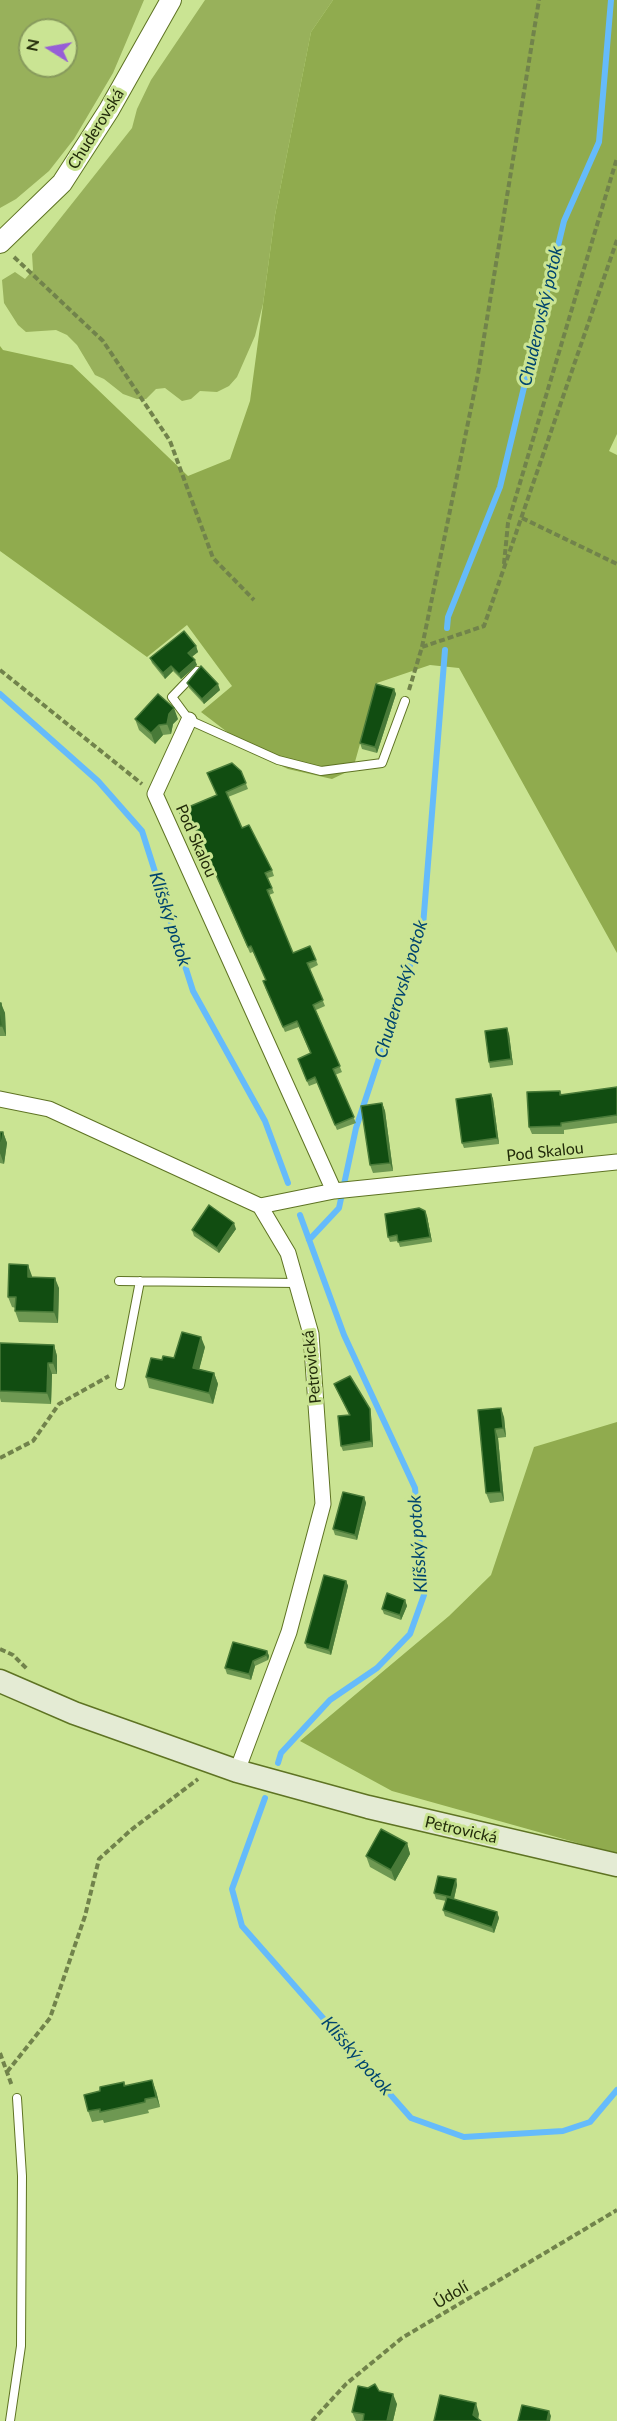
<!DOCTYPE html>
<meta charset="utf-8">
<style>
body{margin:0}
#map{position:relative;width:617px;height:2421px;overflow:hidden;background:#cae493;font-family:Lato,sans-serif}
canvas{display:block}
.north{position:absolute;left:18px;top:18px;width:60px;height:60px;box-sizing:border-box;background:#cae493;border:2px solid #879a5c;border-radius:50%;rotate:281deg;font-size:16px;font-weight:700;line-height:24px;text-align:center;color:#222b0a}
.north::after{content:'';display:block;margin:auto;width:21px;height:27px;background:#965ed6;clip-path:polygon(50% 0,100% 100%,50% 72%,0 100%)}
</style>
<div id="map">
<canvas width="617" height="2421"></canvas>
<div class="north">N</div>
</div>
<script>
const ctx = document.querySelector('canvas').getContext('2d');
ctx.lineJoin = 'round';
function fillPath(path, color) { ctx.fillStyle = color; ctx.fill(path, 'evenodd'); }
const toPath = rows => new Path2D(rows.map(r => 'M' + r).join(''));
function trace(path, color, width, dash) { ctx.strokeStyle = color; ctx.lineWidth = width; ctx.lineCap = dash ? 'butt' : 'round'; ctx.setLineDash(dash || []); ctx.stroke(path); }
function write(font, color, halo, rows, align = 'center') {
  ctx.font = font + ' Lato,sans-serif'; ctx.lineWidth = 6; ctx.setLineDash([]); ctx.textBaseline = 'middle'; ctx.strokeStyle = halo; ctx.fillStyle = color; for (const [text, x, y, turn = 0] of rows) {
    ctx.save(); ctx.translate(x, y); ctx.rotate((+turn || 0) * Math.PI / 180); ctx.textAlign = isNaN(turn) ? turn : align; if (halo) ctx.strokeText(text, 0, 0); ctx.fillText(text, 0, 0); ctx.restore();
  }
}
fillPath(toPath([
 [0,0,144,0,113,73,74,139,49,171,16,199,0,208],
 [30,30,66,30,66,66,30,66],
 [205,0,333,0,311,32,275,215,263,304,255,336,237,377,229,386,217,392,200,391,191,399,182,401,165,388,156,389,146,399,137,399,123,394,104,379,95,375,77,345,67,335,56,330,26,332,18,325,4,303,2,280,15,272,25,279,33,270,32,254,132,128,137,109,151,80]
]), '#98b15b');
fillPath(toPath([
 [333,0,617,0,617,434,609,451,617,455,617,953,459,668,430,665,377,683,353,769,332,779,288,769,256,754,201,712,232,686,187,625,147,657,0,551,0,346,3,350,72,365,188,476,230,459,250,401,275,215,311,32],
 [617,1422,617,1854,392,1791,300,1741,449,1616,491,1575,534,1447]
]), '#90ab4e');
trace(toPath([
 [447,628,448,617,500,487,564,221,599,142,611,0],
 [0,694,98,781,142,831,193,991,265,1121,288,1183],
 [309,1240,339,1208,356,1128,423,926,445,650],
 [278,1763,281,1753,330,1700,377,1668,410,1634,424,1595,415,1488,344,1335,300,1215],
 [265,1798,232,1889,242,1926,411,2118,464,2137,563,2131,590,2122,617,2090]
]), '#65bbfb', 6);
const service = toPath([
 [197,671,172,697,189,720,278,760,321,771,382,763,405,701],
 [119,1281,296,1283],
 [120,1385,140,1281],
 [10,2421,21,2346,22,2176,17,2098]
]);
const minor = toPath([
 [189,720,155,794,334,1191],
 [0,1099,49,1109,260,1206,288,1253,311,1334,323,1504,289,1632,237,1771],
 [260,1206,334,1191,617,1162]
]);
const tertiary = toPath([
 [0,243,62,183,109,110,171,0]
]);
const secondary = toPath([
 [0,1681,74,1713,237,1771,368,1807,617,1865]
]);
trace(service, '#5e7323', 10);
trace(minor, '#5e7323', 17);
trace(tertiary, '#5e7323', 22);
trace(secondary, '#5e7323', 25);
trace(toPath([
 [14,257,103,341,170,441,213,558,254,600],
 [522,518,617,564],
 [504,564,508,523,617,158],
 [422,647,478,374,539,0],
 [0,670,142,784],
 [409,690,422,647,484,626,617,240],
 [0,1458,33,1441,59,1404,109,1376],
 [0,1649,13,1655,28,1670],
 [0,2053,12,2086],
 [7,2072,50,2018,85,1916,99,1859,131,1830,198,1779],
 [312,2421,346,2384,402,2338,617,2210]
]), '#71834b', 4, [6, 3]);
trace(service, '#fff', 8);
trace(minor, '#fff', 15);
trace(tertiary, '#fff', 20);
trace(secondary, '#e4ebd4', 22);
fillPath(toPath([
 [196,646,198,652,192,657,197,665,181,679,173,671,165,679,152,663,150,658],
 [187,683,220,690,204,704,189,688],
 [394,689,396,694,377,753,362,749,360,743],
 [135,719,178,719,173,724,171,734,163,735,155,744,139,730],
 [241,771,248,789,228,797,242,828,272,870,274,876,268,878,274,893,269,895,293,953,316,960,318,965,310,969,325,1006,316,1010,342,1072,335,1075,356,1123,337,1130,317,1083,309,1086,300,1065,310,1053,299,1027,285,1032,265,987,266,980,253,952,250,953,196,830,187,833,179,811,216,796],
 [0,1003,5,1013,6,1036,0,1036],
 [509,1034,513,1065,490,1068,489,1062],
 [617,1087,617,1123,564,1130,564,1134,532,1134,529,1127,560,1091,562,1095],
 [491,1094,493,1099,499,1144,464,1148,462,1143],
 [382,1103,385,1111,393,1171,373,1173,370,1165],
 [0,1132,3,1132,7,1143,4,1164,0,1163],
 [427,1216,432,1242,400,1247,398,1241,390,1242,388,1237],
 [236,1229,219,1253,194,1236,192,1230],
 [32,1276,32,1277,59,1288,58,1323,19,1322,15,1311,16,1308,12,1307,8,1297],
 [0,1343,54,1345,57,1356,57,1374,52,1374,51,1404,1,1402,0,1398],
 [205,1347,199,1369,214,1373,218,1384,213,1404,149,1388,146,1377,162,1360,174,1358],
 [334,1384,371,1415,373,1447,343,1451,341,1446,349,1415],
 [478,1410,504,1417,506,1437,498,1438,504,1501,490,1503,486,1493],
 [364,1497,366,1503,357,1540,335,1535,333,1529],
 [346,1581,348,1586,331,1655,307,1648,305,1643],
 [405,1600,407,1606,401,1620,384,1614,382,1609],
 [267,1651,269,1656,268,1660,255,1666,251,1680,227,1674,225,1668],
 [407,1843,410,1854,395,1881,370,1867,366,1856],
 [456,1879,457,1885,454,1899,497,1912,499,1918,494,1933,445,1916,443,1910,446,1901,436,1899,434,1893],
 [124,2082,126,2086,156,2091,160,2107,148,2110,149,2113,104,2123,103,2120,92,2122,88,2111,100,2091],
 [379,2391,397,2404,393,2421,356,2421,352,2412]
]), '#6e9852');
fillPath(toPath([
 [196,646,198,652,190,658,188,653],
 [195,660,197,665,181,679,179,674],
 [171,666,173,671,165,679,163,673],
 [218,684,220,690,204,704,202,699],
 [394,689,396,694,377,753,375,747],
 [174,708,178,719,173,724,171,734,167,724,169,714],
 [159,725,163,735,155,744,151,733],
 [1,1003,5,1013,6,1036,2,1026],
 [507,1028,509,1034,513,1065,511,1059],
 [491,1094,493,1099,499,1144,497,1138],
 [382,1103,385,1111,393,1171,390,1163],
 [3,1132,7,1143,4,1164,0,1153],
 [425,1211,427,1216,432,1242,430,1237],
 [234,1223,236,1229,219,1253,217,1248],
 [28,1265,32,1276,31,1288,28,1277],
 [55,1278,59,1288,58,1323,54,1312],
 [201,1337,205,1347,197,1378,193,1368],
 [54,1345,57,1356,57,1374,53,1363],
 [48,1363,52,1374,51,1404,47,1393],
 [214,1373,218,1384,213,1404,209,1393],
 [501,1408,504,1417,506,1437,503,1428],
 [370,1409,371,1415,373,1447,371,1441],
 [495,1429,498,1438,504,1501,501,1492],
 [364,1497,366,1503,357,1540,355,1535],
 [346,1581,348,1586,331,1655,329,1650],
 [405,1600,407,1606,401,1620,400,1615],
 [267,1651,269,1656,268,1660,266,1655],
 [253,1661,255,1666,251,1680,249,1674],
 [407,1843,410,1854,395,1881,391,1870],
 [456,1879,457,1885,453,1903,451,1897],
 [497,1912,499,1918,494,1933,492,1927],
 [152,2080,156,2091,160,2107,156,2097],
 [393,2394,397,2404,393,2421,387,2421],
 [476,2403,479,2414,478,2421,473,2415],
 [549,2411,551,2416,550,2421,547,2421]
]), '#487a38');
const building = toPath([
 [184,631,196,646,188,653,195,660,179,674,171,666,163,673,150,658,184,631],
 [201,666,218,684,202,699,187,683,201,666],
 [376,684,394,689,375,747,360,743,376,684],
 [158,694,174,708,169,714,167,724,159,725,151,733,135,719,158,694],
 [232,763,241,771,246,783,226,792,242,828,249,825,272,870,265,873,272,888,267,890,293,953,310,946,316,960,307,963,323,1000,313,1005,340,1066,333,1069,354,1117,335,1125,315,1077,307,1081,298,1059,311,1053,297,1021,283,1027,263,981,266,980,251,946,248,947,194,825,185,827,179,811,217,795,207,773,232,763],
 [0,1003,1,1003,2,1026,0,1026,0,1003],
 [507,1028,511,1059,489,1062,485,1031,507,1028],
 [617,1087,617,1115,561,1123,561,1126,529,1127,527,1092,560,1091,560,1095,617,1087],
 [491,1094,497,1138,462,1143,456,1099,491,1094],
 [382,1103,390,1163,370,1165,361,1106,382,1103],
 [0,1132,3,1132,0,1153,0,1132],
 [209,1205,234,1223,217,1248,192,1230,209,1205],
 [419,1208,425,1211,430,1237,398,1242,397,1235,388,1237,385,1214,419,1208],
 [9,1264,28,1265,28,1277,55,1278,54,1312,15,1311,16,1297,8,1297,9,1264],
 [182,1332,201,1337,193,1368,214,1373,209,1393,146,1377,151,1358,162,1360,163,1356,174,1358,182,1332],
 [0,1343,54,1345,53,1363,48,1363,47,1393,0,1391,0,1343],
 [350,1376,370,1409,371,1441,341,1446,338,1416,350,1415,334,1384,350,1376],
 [501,1408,503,1428,495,1429,501,1492,486,1493,478,1410,501,1408],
 [343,1492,364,1497,355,1535,333,1529,343,1492],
 [324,1575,346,1581,329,1650,305,1643,324,1575],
 [387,1593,405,1600,400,1615,382,1609,387,1593],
 [233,1642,267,1651,266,1655,253,1661,249,1674,225,1668,233,1642],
 [381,1829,407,1843,391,1870,366,1856,381,1829],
 [438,1876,456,1879,451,1897,434,1893,438,1876],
 [447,1897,497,1912,492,1927,443,1910,447,1897],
 [152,2080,156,2097,145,2099,145,2102,100,2112,100,2109,88,2111,84,2095,100,2091,100,2087,124,2082,124,2086,152,2080],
 [375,2384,379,2391,393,2394,387,2421,363,2421,364,2414,352,2412,358,2386,368,2388,375,2384],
 [440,2395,476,2403,473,2415,481,2421,434,2421,440,2395],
 [522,2405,549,2411,547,2421,518,2421,522,2405]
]);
fillPath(building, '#114d11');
trace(building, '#487a38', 1.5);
write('16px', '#222b0a', '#cae493', [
 ["Chuderovská",96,129,-58],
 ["Pod Skalou",196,841,66],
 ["Pod Skalou",545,1152,-6],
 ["Petrovická",312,1367,-96],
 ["Petrovická",461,1830,13],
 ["Údolí",451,2295,-31]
]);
write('italic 18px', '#00456e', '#cae493', [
 ["Chuderovský potok",541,316,-77],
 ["Klíšský potok",170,919,72],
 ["Chuderovský potok",401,989,-73],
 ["Klíšský potok",418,1544,-94],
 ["Klíšský potok",357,2056,49]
]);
</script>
